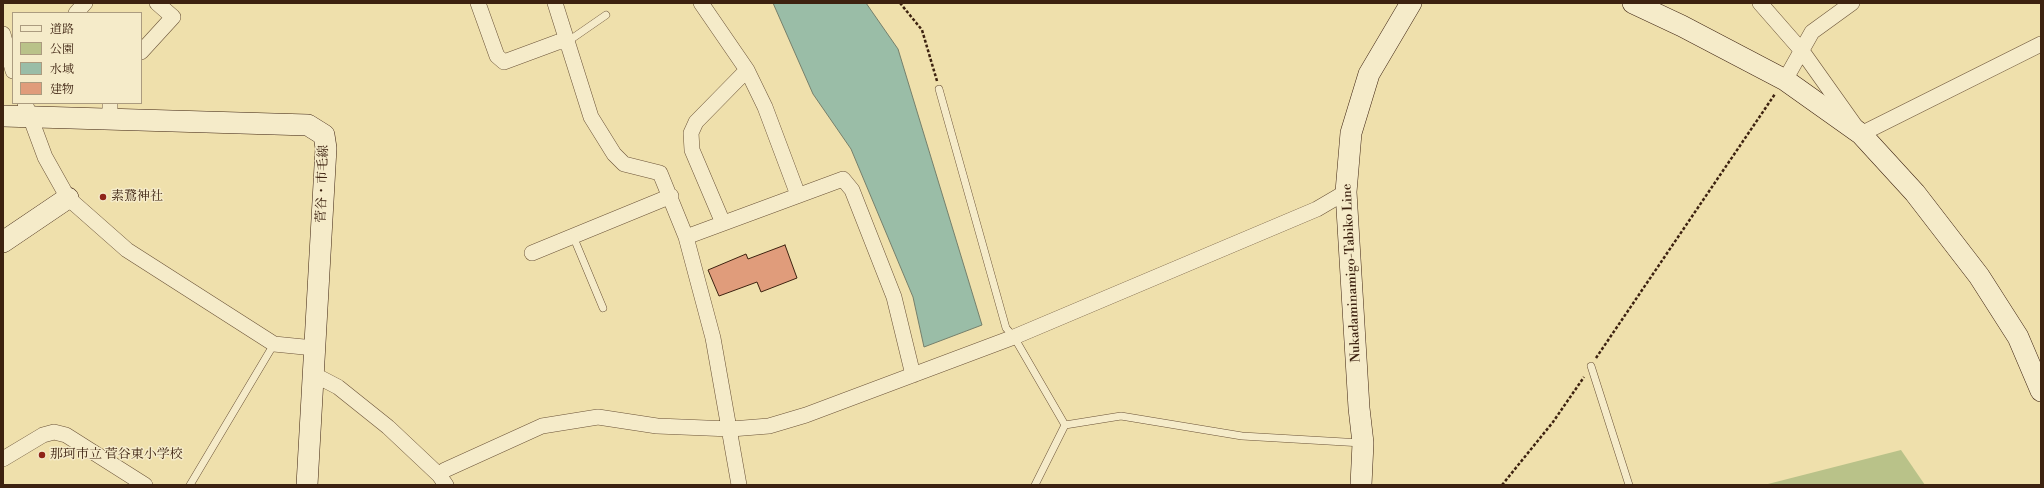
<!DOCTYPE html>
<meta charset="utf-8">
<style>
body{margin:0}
#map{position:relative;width:2044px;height:488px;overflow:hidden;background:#efe0ac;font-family:"Libre Bodoni","Noto Serif JP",serif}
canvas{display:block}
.frame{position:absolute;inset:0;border:4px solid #3d2210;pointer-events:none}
.legend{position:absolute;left:12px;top:12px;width:130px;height:92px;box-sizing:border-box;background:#f5ebc9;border:1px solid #ab9b7f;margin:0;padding:5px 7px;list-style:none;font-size:12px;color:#3d2210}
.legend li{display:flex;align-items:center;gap:8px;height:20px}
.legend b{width:20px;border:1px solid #ab9b7f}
</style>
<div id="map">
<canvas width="2044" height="488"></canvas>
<div class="frame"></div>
<ul class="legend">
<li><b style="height:5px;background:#f5ebc9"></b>道路</li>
<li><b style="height:11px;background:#b9c289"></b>公園</li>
<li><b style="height:11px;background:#9abda7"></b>水域</li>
<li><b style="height:11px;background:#e09c7b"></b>建物</li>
</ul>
</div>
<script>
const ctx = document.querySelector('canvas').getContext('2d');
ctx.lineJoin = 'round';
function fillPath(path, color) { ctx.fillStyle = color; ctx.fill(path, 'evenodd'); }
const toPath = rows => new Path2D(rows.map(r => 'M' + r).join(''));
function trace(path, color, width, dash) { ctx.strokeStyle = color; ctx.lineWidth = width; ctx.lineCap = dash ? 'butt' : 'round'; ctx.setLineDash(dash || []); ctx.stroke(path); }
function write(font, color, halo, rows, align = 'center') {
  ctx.font = font + ' "Libre Bodoni","Noto Serif JP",serif'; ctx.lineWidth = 3; ctx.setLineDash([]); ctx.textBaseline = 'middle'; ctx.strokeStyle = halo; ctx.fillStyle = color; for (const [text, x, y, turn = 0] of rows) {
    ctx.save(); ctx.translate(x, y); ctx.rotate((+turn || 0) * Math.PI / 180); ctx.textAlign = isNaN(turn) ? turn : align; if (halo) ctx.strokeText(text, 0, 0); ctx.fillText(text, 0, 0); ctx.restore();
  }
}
fillPath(toPath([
 [1901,450,1925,485,1764,485]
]), '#b9c289');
const water = toPath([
 [773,3,866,3,898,49,982,325,924,347,913,297,851,149,813,94,773,3]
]);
fillPath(water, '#9abda7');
trace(water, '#757f6b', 1);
const building = toPath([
 [785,245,797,278,761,292,757,282,719,296,708,270,746,254,748,259,785,245]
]);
fillPath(building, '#e09c7b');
trace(building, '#3d2210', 1);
const lane = toPath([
 [567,42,606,15],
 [939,89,1006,328,1014,337,1065,425,1035,485],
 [573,236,603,308],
 [1591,366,1629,485],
 [1065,425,1121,416,1242,436,1362,443],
 [190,485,274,344]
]);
const street = toPath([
 [478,3,497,56,504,62,558,42,567,42],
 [555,3,591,117,614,154,624,164,660,173,686,237,843,179,852,190,894,297,913,375],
 [701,3,747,70,765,107,798,195],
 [1760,3,1802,51,1861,134,2041,44],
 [76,13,85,3],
 [3,34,13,71],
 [141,52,173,17,157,3],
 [1785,80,1812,32,1852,3],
 [25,103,45,157,68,198,127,250,274,344,314,348],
 [110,103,110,119],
 [723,223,692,150,691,133,696,122,747,70],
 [686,237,713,338,739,485],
 [532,253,671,196],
 [313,374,338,387,388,427,439,475,446,485],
 [3,459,43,435,54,432,66,435,145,485],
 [439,475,445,470,542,426,598,417,657,426,731,429,769,426,806,415,1014,337,1317,209,1346,192]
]);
const secondary = toPath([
 [1633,3,1682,26,1785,80,1861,134,1915,193,1979,276,2018,337,2041,391],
 [3,116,308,125,324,135,326,148,307,485],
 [3,242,68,198],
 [1361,485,1363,443,1359,408,1346,192,1351,133,1369,74,1411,3]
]);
trace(lane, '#6a5237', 8);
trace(street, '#6a5237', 16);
trace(secondary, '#3d2210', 22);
trace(toPath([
 [900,3,922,30,937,81],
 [1596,358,1775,94],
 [1502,485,1553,422,1584,377]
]), '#3d2210', 2.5, [3, 2]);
trace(lane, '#f5ebc9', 7);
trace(street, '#f5ebc9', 15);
trace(secondary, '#f5ebc9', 21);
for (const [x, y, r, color] of [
 [103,197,4,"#8f2418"],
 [42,455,4,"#8f2418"]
]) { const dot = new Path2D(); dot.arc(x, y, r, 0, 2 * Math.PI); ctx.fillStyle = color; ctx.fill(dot); trace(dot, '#f5ebc9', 1.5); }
write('13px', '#3d2210', '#f5ebc9', [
 ["菅谷・市毛線",323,184,-88],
 ["Nukadaminamigo-Tabiko Line",1352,273,-93]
]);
write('13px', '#3d2210', '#f5ebc9', [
 ["素鵞神社",111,197],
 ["那珂市立 菅谷東小学校",50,455]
], 'left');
</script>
